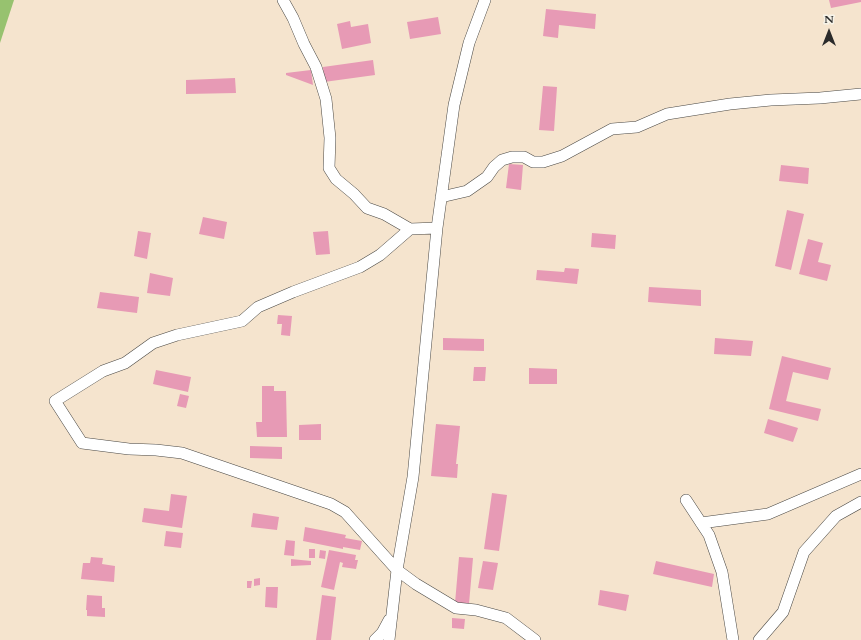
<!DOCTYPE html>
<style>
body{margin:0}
#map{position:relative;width:861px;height:640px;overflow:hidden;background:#f5e4ce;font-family:Cardo,serif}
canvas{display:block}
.north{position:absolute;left:809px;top:12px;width:40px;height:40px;-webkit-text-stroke:3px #f7f3e8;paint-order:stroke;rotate:0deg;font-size:11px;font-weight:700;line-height:16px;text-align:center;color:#2b2b2b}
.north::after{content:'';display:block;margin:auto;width:14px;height:18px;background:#2b2b2b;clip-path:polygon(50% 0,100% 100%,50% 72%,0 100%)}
</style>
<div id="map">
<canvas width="861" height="640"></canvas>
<div class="north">N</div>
</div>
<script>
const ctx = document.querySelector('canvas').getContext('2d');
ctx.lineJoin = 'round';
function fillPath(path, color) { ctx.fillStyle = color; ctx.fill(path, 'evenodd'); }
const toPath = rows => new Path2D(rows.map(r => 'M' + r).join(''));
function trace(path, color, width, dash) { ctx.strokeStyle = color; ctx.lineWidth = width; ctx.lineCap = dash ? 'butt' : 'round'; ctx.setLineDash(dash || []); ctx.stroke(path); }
fillPath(toPath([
 [0,0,14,0,0,43]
]), '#97c26f');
fillPath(toPath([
 [829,0,861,0,861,2,831,8],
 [546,9,596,14,595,29,559,25,558,38,543,36],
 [438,17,441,34,410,39,407,22],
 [350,21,351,27,368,24,371,43,342,49,337,24],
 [373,60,375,75,324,82,323,67],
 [311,70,313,85,286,75,286,73],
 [235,78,236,93,186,94,186,80],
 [543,86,557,87,554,131,539,130],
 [509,164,523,165,521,190,506,188],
 [781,165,809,168,808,184,779,181],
 [787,210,804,214,791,270,775,266],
 [203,217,227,222,224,239,199,234],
 [138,231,151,233,147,259,134,256],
 [328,231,330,254,316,255,313,232],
 [592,233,616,235,615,249,591,247],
 [808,239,823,243,818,262,831,265,827,281,799,274],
 [565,268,579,269,577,284,536,280,537,270,564,272],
 [150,273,173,278,170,296,147,293],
 [649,287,701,290,701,306,648,302],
 [100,292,139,297,137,313,97,308],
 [278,315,292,316,290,336,281,335,282,324,277,324],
 [443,338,484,339,484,351,443,350],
 [715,338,753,341,751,356,714,354],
 [782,356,831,368,828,380,793,372,786,401,821,409,818,421,769,409],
 [474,367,486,367,485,381,473,381],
 [529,368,557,369,557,384,529,384],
 [156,370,191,377,188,392,153,384],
 [262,386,274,386,274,391,286,391,287,437,257,437,256,422,262,422],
 [180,394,189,396,186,408,177,406],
 [768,419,798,428,793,442,764,433],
 [321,424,321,440,299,440,299,425],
 [436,424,460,426,456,464,458,464,457,478,431,476],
 [250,446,282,447,282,459,250,458],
 [492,493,507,495,499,551,484,549],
 [171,494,187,496,182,528,142,522,144,508,169,511],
 [253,513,279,517,277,530,251,527],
 [305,527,346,535,345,538,362,541,360,550,343,547,343,549,303,541],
 [166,531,183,533,181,548,164,546],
 [286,540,295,541,294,556,284,555],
 [309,549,315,549,315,558,309,558],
 [320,550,326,551,325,559,319,558],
 [329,550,356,555,355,560,358,560,356,569,342,567,343,563,340,562,334,590,321,587],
 [91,557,103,558,102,564,115,566,114,582,81,579,83,563,90,563],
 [459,557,473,558,469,604,455,603],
 [291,559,311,561,311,565,291,566],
 [483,561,498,563,493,590,478,588],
 [656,561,714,574,712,587,653,574],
 [260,578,260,585,254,586,254,579],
 [247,581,252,581,251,588,247,588],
 [266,587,278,587,277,608,265,607],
 [600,590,629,595,626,611,598,605],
 [87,595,102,596,102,608,105,608,105,617,87,616,87,610,86,610],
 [322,595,336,597,331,640,316,640],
 [452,618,465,619,464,629,452,628]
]), '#e79ab5');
const minor = toPath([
 [283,0,293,18,304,44,316,67,326,99,330,138,329,168,336,179,354,194,367,208,384,214,410,229,437,228],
 [441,197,467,191,487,177,494,167,502,160,512,157,524,157,533,162,543,162,562,156,612,129,637,127,667,114,730,104,771,100,820,98,861,94],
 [410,229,380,255,360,267,293,292,258,307,242,321,177,335,153,343,125,363,103,371,55,401,82,443,129,449,156,450,182,453,331,504,345,512,397,570,416,584,456,608,476,610,506,618,535,640],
 [686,500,709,535,722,572,733,640],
 [701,523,768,514,861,474],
 [375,640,382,633,389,620],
 [389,640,397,570,413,477,437,228,454,105,469,43,485,0],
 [759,640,783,612,804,552,836,516,861,502]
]);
trace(minor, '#494743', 12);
trace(minor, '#fff', 11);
</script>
